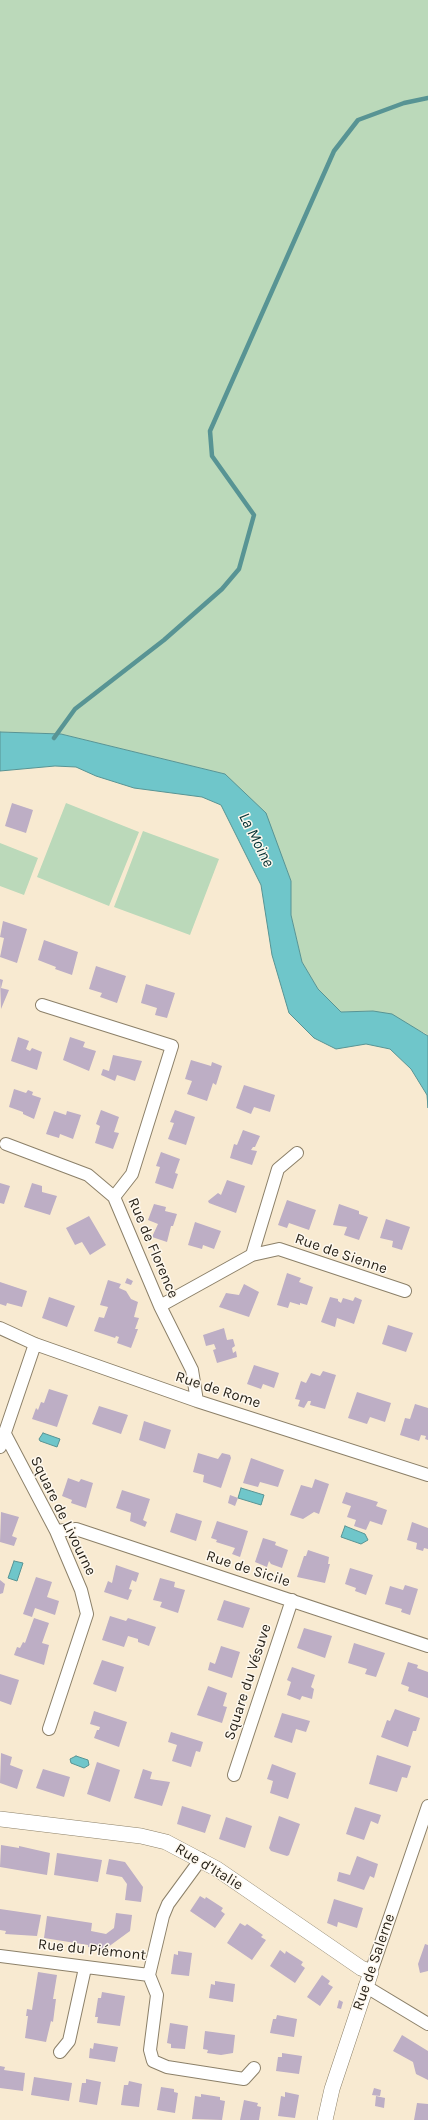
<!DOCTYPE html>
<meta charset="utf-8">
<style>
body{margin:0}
canvas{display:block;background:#f8ead1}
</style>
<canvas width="428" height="2120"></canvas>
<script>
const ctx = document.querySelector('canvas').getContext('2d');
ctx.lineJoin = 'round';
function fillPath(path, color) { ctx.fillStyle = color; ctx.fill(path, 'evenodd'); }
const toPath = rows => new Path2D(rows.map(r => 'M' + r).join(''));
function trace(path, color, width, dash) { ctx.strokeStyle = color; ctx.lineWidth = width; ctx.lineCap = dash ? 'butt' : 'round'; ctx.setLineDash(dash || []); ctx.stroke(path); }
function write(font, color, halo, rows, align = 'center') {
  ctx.font = font + ' Karla,sans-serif'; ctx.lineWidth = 3; ctx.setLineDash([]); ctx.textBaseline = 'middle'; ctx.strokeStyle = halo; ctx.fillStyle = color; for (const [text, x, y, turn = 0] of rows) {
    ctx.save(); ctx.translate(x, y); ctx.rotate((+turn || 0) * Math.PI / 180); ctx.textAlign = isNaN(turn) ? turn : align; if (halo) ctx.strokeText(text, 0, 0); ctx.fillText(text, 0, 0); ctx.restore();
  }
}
fillPath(toPath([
 [0,0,428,0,428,1036,425,1033,373,1011,341,1012,318,989,302,962,291,915,291,881,286,867,225,774,61,734,0,732],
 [66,803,139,832,109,906,37,877],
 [143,831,219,859,190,935,114,907],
 [0,843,38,858,24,895,0,886]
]), '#bbd9ba');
const water = toPath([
 [0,732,61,734,225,774,266,813,291,881,291,915,302,962,318,989,341,1012,373,1011,392,1014,428,1036,428,1108,427,1095,411,1069,390,1049,366,1044,336,1049,314,1038,289,1013,272,955,261,885,221,805,202,797,134,788,96,776,76,767,55,766,0,771,0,732],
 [43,1433,60,1439,57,1447,40,1441,39,1439,43,1433],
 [241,1488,264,1495,261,1505,238,1498,241,1488],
 [345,1526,365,1534,368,1540,361,1544,341,1537,345,1526],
 [14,1561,23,1563,17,1581,8,1578,14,1561],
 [76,1756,88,1760,89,1765,84,1768,71,1763,70,1759,76,1756]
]);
fillPath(water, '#6fc6ca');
trace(water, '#589494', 1);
trace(toPath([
 [54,738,75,709,164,640,222,589,239,569,254,515,212,456,210,431,334,151,358,120,404,103,428,98]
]), '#589494', 4.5);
fillPath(toPath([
 [12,803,33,810,26,833,5,826],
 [3,921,27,929,17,963,0,957,4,938,0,937],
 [44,940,78,952,72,975,55,969,56,967,38,960],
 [96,966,126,976,117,1003,100,997,102,993,89,989],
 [0,979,3,980,1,988,9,990,1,1009],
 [146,984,175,993,167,1018,155,1015,157,1008,141,1003],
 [18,1037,29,1041,26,1049,30,1051,32,1048,42,1052,37,1070,11,1061],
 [70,1037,85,1042,83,1047,96,1051,89,1071,63,1060],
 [113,1055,142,1061,135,1081,117,1075,115,1081,101,1075,103,1069,109,1071],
 [191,1060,211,1066,212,1062,222,1066,216,1085,213,1083,207,1101,187,1094,192,1081,185,1079],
 [244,1085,275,1095,270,1112,254,1107,251,1114,236,1108],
 [14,1089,26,1093,28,1090,33,1092,32,1095,41,1098,34,1119,23,1114,23,1112,9,1107],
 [101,1110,119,1117,114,1132,119,1133,113,1149,95,1143,100,1126,96,1124],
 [175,1110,195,1117,186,1145,168,1139,174,1123,170,1122],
 [54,1111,66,1115,67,1111,81,1115,73,1139,60,1134,59,1138,46,1134],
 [243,1130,260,1136,255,1147,253,1147,251,1150,257,1151,252,1165,230,1158,234,1144,237,1145],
 [161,1152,180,1159,175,1173,178,1174,173,1189,155,1183,160,1167,156,1166],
 [227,1180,245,1186,236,1213,209,1203,208,1201,218,1193,221,1195],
 [0,1183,10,1186,4,1204,0,1203],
 [32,1183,42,1186,42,1192,57,1196,50,1215,24,1207],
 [287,1200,316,1210,309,1230,289,1223,287,1228,278,1225],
 [154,1204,166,1207,165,1211,177,1214,173,1226,171,1226,167,1242,152,1237,158,1224,148,1220],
 [339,1204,359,1211,359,1214,368,1217,359,1240,344,1235,347,1227,333,1225],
 [89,1216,106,1245,90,1255,82,1242,75,1245,66,1228],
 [386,1219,410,1227,402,1250,392,1247,393,1241,380,1238],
 [195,1222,221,1231,214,1249,203,1245,202,1249,188,1245],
 [287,1273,301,1278,299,1282,313,1287,307,1305,300,1303,300,1305,290,1302,288,1308,277,1305],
 [127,1278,133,1281,131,1285,125,1283],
 [108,1280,121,1284,119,1288,126,1291,131,1299,138,1302,134,1317,139,1318,135,1329,138,1329,131,1348,117,1343,119,1337,116,1336,115,1338,94,1331,99,1317,104,1318,108,1307,100,1305],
 [0,1282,27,1291,22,1307,7,1303,6,1306,0,1304],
 [244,1284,259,1292,249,1317,219,1307,226,1293,239,1295],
 [49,1297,75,1306,67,1327,42,1318],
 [330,1297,338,1299,338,1301,341,1303,343,1298,353,1301,355,1297,362,1300,354,1324,337,1318,335,1327,321,1322],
 [388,1325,413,1333,406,1352,382,1344],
 [224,1328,227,1340,233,1339,235,1346,232,1348,233,1353,236,1351,237,1357,217,1363,213,1350,216,1349,214,1344,206,1346,203,1335],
 [254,1365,279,1373,274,1388,263,1384,261,1389,247,1384],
 [323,1371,336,1375,325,1409,310,1405,311,1401,308,1401,304,1408,298,1406,300,1400,295,1399,301,1381,306,1383,311,1373,320,1376],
 [49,1389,68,1395,57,1427,32,1419,36,1408,38,1410,41,1402,44,1403],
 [357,1392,391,1403,385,1422,370,1417,367,1424,348,1418],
 [415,1404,428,1408,428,1440,425,1439,426,1436,421,1435,419,1441,400,1435,405,1418,410,1419],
 [99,1406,128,1415,121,1434,92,1424],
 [144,1421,171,1430,165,1449,139,1440],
 [198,1453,218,1459,222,1453,230,1455,231,1458,221,1488,203,1482,204,1475,193,1472],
 [251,1458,284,1470,278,1487,260,1482,258,1487,243,1483],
 [68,1478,79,1482,81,1479,93,1483,86,1508,71,1503,72,1500,62,1496],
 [315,1479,329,1484,319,1514,314,1512,303,1519,290,1515,301,1485,312,1488],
 [122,1490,150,1499,143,1520,147,1522,145,1527,130,1521,131,1513,116,1508],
 [346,1492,378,1502,376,1506,387,1510,382,1525,370,1521,366,1530,354,1526,356,1520,347,1517,351,1506,342,1503],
 [230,1495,238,1498,235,1506,228,1503],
 [1,1512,19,1517,12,1536,17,1538,14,1546,0,1542],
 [176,1513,202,1521,196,1541,170,1532],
 [217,1521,248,1531,240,1557,232,1554,235,1548,216,1542,217,1540,211,1538],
 [412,1522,428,1528,428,1549,424,1548,423,1551,416,1549,417,1543,407,1540],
 [263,1538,276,1542,275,1545,288,1550,282,1568,271,1564,269,1561,267,1567,255,1562],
 [308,1550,329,1557,328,1564,330,1564,325,1583,297,1577,304,1556,306,1556],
 [116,1565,139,1573,136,1582,132,1580,129,1589,132,1590,128,1600,104,1592,108,1581,112,1583],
 [350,1568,373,1575,366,1595,355,1591,356,1588,345,1584],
 [36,1577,52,1582,47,1597,59,1601,55,1615,35,1608,32,1617,23,1614],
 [160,1578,175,1582,174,1587,185,1590,178,1613,160,1607,162,1602,153,1600],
 [0,1580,5,1584,3,1593,0,1594],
 [405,1585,418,1589,410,1615,401,1612,402,1609,385,1604,390,1586,403,1590],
 [224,1600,250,1608,243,1628,217,1620],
 [110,1616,126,1621,128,1618,156,1627,149,1646,138,1642,138,1639,128,1636,124,1647,102,1640],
 [34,1618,49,1623,42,1643,49,1645,44,1665,14,1655,17,1647,20,1648,23,1642,25,1643],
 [304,1628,332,1636,325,1658,297,1648],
 [354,1643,385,1653,376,1677,365,1674,367,1669,348,1663],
 [221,1646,240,1652,232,1678,208,1670,210,1662,215,1664],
 [102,1660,124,1667,116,1692,93,1684],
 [408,1662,418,1665,417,1668,428,1672,428,1698,408,1691,409,1687,401,1684],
 [292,1667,315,1675,311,1687,314,1689,312,1699,302,1696,300,1700,287,1695,291,1682,287,1680],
 [0,1674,19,1680,11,1705,0,1701],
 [208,1686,227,1693,223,1706,227,1707,222,1723,197,1715],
 [395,1709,420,1718,416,1731,413,1731,408,1747,381,1737,387,1720,390,1721],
 [94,1711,127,1722,119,1747,94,1738,97,1730,99,1730,100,1727,90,1724],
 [282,1713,310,1721,306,1732,296,1729,292,1743,274,1737],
 [171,1732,203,1742,200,1752,196,1751,191,1767,172,1761,177,1745,168,1742],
 [1,1753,12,1757,10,1765,23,1770,17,1789,0,1783],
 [377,1755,411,1766,407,1778,402,1777,397,1792,369,1784],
 [97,1762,120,1770,110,1802,87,1794],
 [272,1764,296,1773,288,1799,270,1793,273,1781,267,1779],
 [43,1769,70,1777,64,1797,36,1788],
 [143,1769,152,1772,150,1779,170,1782,162,1806,134,1798],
 [182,1806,211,1815,205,1833,177,1824],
 [355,1807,381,1815,378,1824,371,1821,364,1840,346,1834],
 [279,1816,300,1824,289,1855,287,1856,271,1851,269,1848],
 [226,1817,252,1826,245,1848,219,1839],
 [1,1845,19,1848,19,1846,50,1853,47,1875,0,1867],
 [57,1853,102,1860,98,1882,54,1875],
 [357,1856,378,1864,374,1878,370,1876,364,1890,337,1881,339,1872,350,1875],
 [109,1859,125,1862,143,1887,141,1902,125,1900,127,1884,122,1877,106,1874],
 [200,1896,205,1899,206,1897,223,1908,221,1911,225,1914,215,1928,190,1911],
 [334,1899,363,1908,357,1928,338,1922,337,1927,327,1923],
 [0,1909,41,1915,37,1936,5,1934,6,1931,0,1930],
 [116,1913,132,1915,130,1931,104,1950,88,1947,88,1945,44,1938,47,1916,92,1923,91,1931,106,1934,114,1928],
 [240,1923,245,1926,247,1924,250,1926,263,1935,261,1937,266,1940,252,1960,227,1943],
 [425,1944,428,1945,428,1971,420,1973,418,1964],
 [280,1950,285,1954,286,1951,289,1953,303,1962,301,1965,305,1968,295,1983,270,1966],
 [178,1951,192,1953,189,1976,171,1974,174,1954,178,1955],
 [38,1972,57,1975,53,1999,56,1999,53,2022,51,2021,46,2042,25,2038,28,2016,26,2016,27,2009,32,2010],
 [322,1975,330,1981,328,1984,333,1987,320,2006,307,1997],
 [215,1981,235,1984,233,2002,209,1998,211,1984,215,1985],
 [102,1992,125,1996,120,2026,97,2023,98,2017,95,2017,98,1998,101,1998],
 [339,2000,343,2002,341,2009,337,2008],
 [277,2015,297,2019,294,2037,270,2033,273,2019,276,2019],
 [170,2023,188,2026,185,2049,171,2048,171,2044,167,2043],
 [205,2031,235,2035,233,2053,221,2055,207,2053,208,2050,203,2049],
 [402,2035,428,2051,428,2080,416,2074,413,2062,393,2051],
 [94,2043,118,2047,115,2062,89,2058,90,2048,93,2049],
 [282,2053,302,2056,299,2074,276,2071,278,2057,282,2057],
 [0,2066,5,2067,4,2070,25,2073,23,2091,0,2088],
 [34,2077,72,2083,69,2101,31,2095],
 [86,2079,101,2082,97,2105,79,2102,82,2083,86,2083],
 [129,2081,142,2084,139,2107,121,2105,124,2085,128,2085],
 [161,2087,174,2089,174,2092,178,2093,175,2113,157,2110],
 [374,2088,381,2090,380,2096,372,2095],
 [285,2092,299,2095,295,2118,278,2116,281,2096,285,2097],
 [201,2094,220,2097,220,2100,225,2101,222,2120,192,2119,195,2096,201,2097],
 [376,2096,385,2098,384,2108,375,2106],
 [244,2100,258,2103,257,2106,261,2107,259,2120,240,2120],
 [417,2103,428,2104,428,2120,414,2120]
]), '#bdaec5');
const minor = toPath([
 [42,1005,172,1046,132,1174,114,1197],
 [6,1144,88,1175,114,1197,160,1306,192,1370,197,1401],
 [252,1255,278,1169,297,1153],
 [160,1306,252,1255,279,1249,405,1291],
 [0,1328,35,1344,197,1401,428,1475],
 [5,1434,56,1531,81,1590,87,1614,49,1729],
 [0,1447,35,1344],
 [56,1531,76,1529,428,1646],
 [234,1775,292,1600],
 [0,1956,149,1975,163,1916,168,1904,201,1859],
 [371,1972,428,1806],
 [149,1975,157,1995,150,2050,153,2061,167,2067,244,2079,254,2068],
 [365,1986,428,2024],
 [60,2052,69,2041,85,1968]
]);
const tertiary = toPath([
 [0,1819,141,1836,166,1842,217,1869,361,1968,371,1972,332,2089,325,2120]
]);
trace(minor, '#8c8069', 14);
trace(tertiary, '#8c8069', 16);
trace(minor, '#fff', 12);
trace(tertiary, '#fff', 15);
write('15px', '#241f16', '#fef8ee', [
 ["Rue de Florence",153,1248,67],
 ["Rue de Sienne",341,1254,19],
 ["Rue de Rome",218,1390,18],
 ["Square de Livourne",63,1516,64],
 ["Rue de Sicile",248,1569,18],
 ["Square du Vésuve",248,1682,-72],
 ["Rue d’Italie",209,1867,31],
 ["Rue du Piémont",92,1950,6],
 ["Rue de Salerne",374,1962,-71]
]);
write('italic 16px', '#043133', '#fef8ee', [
 ["La Moine",256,840,63]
]);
</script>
